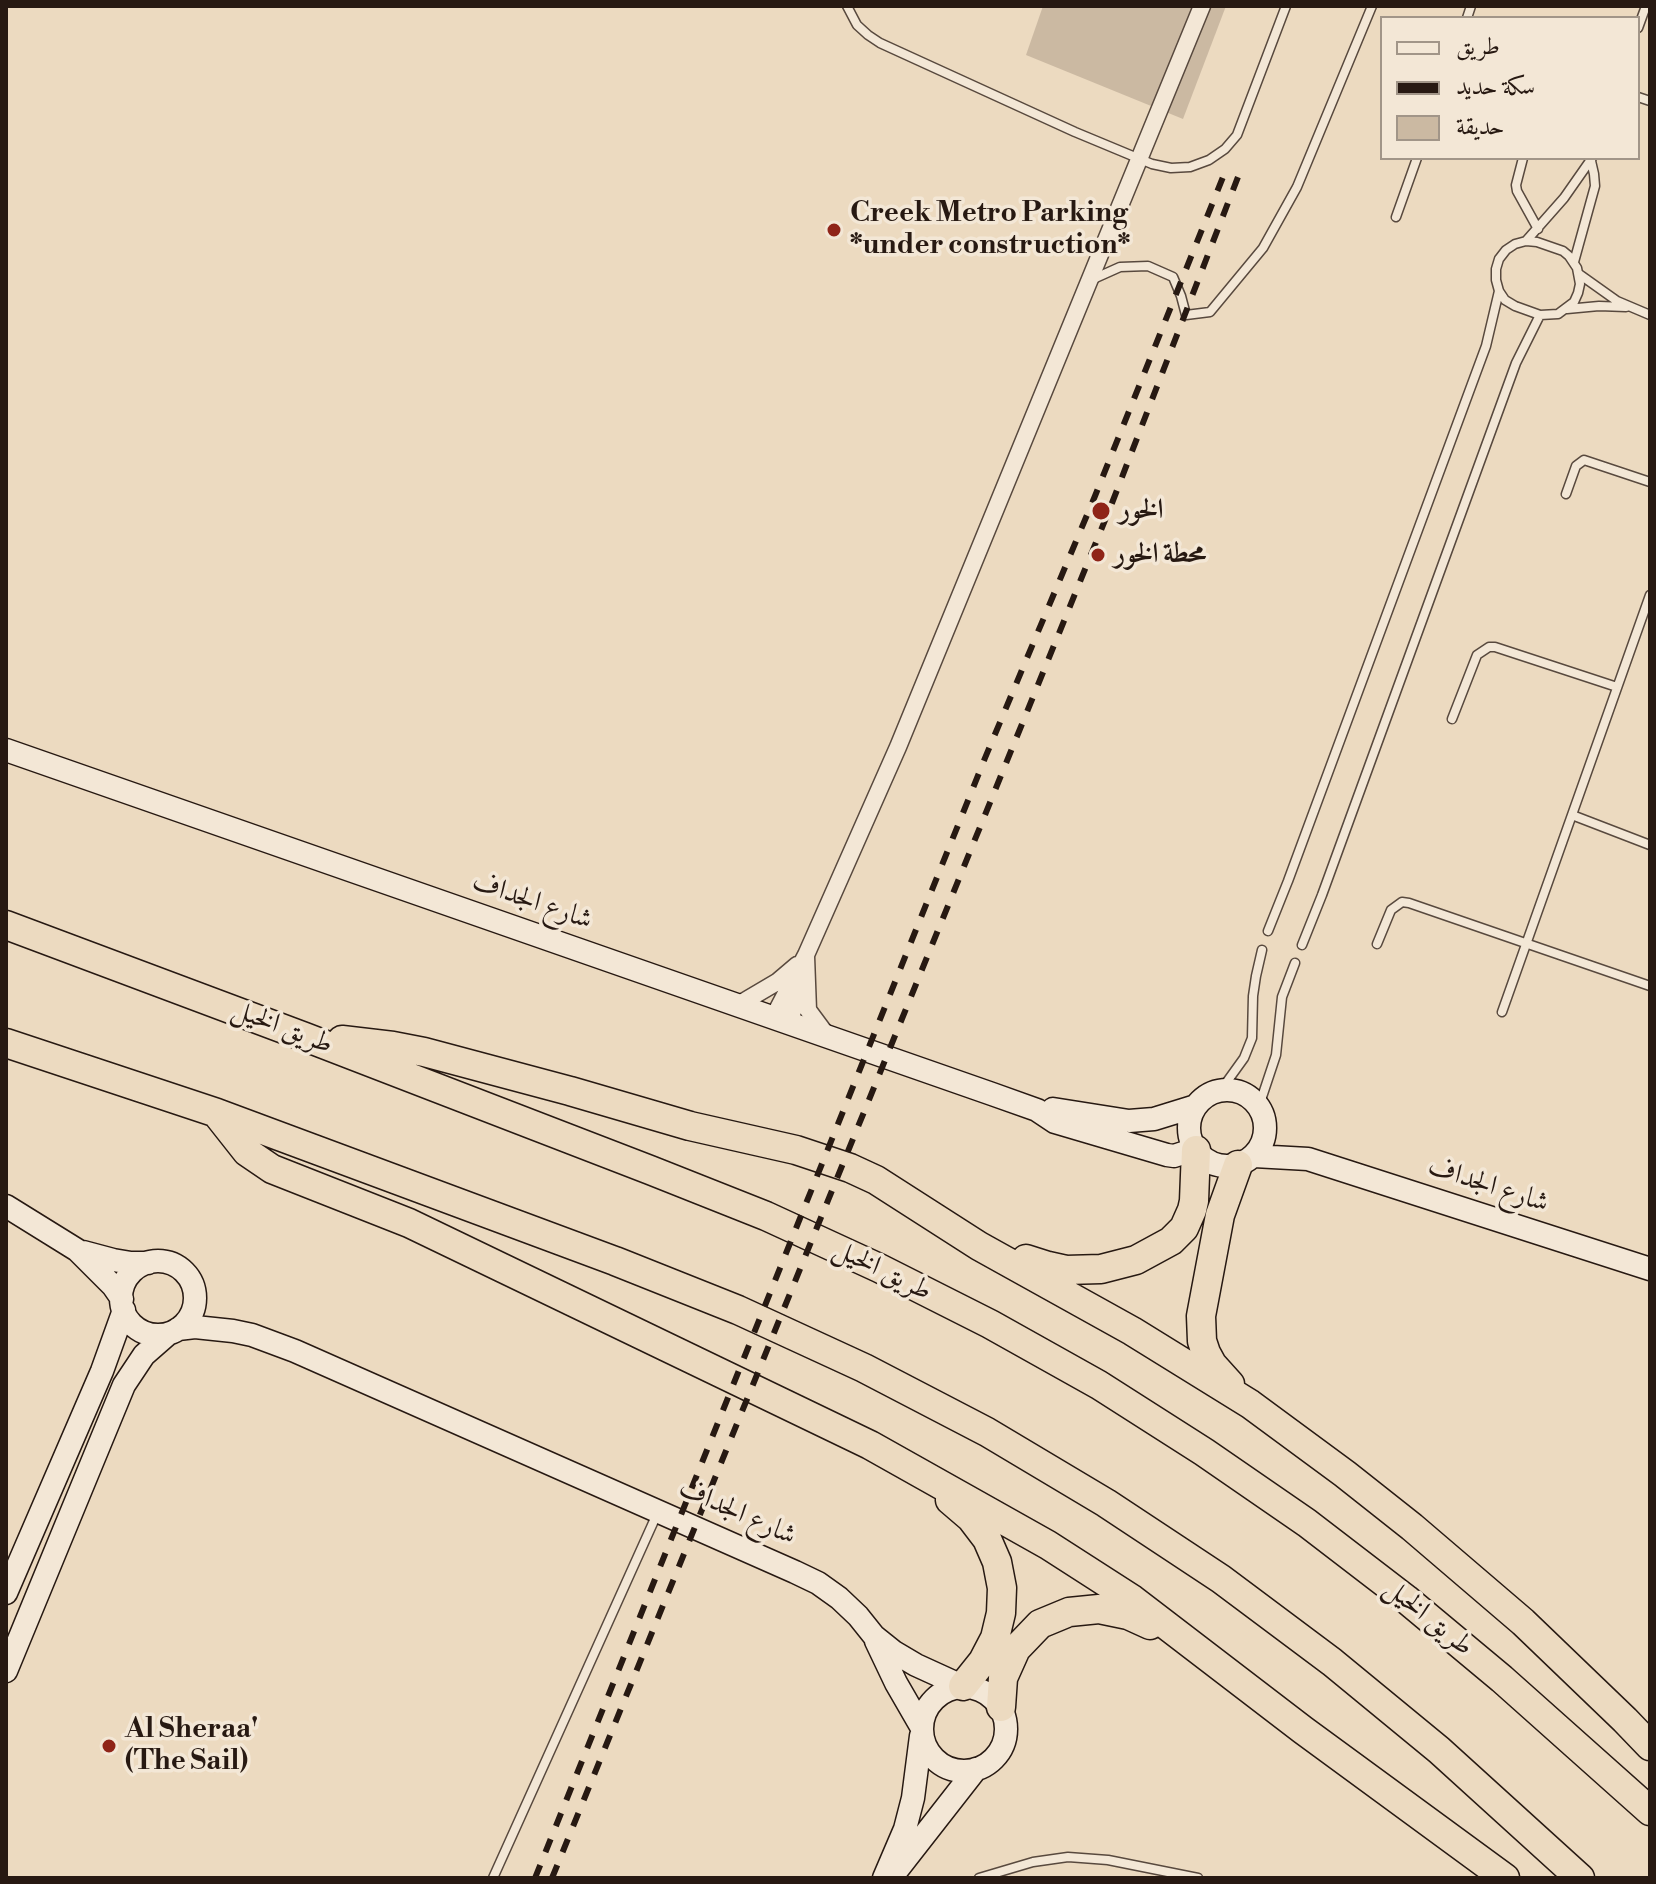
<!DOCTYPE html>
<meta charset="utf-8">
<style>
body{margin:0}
#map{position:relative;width:1656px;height:1884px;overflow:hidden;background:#ecdac0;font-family:"Libre Bodoni",Amiri,serif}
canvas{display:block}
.frame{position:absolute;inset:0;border:8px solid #271912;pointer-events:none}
.legend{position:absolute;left:1380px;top:16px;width:260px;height:144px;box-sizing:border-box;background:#f3e7d6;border:2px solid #a19588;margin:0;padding:10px 14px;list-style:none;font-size:24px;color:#271912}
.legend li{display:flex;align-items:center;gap:16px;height:40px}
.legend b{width:40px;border:2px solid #a19588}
</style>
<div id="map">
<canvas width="1656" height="1884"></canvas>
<div class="frame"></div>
<ul class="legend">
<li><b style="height:10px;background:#f3e7d6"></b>طريق</li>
<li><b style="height:10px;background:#271912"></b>سكة حديد</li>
<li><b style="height:22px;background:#cbb9a2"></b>حديقة</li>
</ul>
</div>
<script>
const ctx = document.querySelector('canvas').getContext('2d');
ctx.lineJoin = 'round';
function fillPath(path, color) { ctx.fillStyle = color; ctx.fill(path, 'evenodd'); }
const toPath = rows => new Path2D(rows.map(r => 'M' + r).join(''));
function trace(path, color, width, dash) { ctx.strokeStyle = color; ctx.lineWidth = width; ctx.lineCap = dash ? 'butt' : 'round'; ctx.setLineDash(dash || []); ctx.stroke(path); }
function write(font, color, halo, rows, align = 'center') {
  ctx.font = font + ' "Libre Bodoni",Amiri,serif'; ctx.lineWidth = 7; ctx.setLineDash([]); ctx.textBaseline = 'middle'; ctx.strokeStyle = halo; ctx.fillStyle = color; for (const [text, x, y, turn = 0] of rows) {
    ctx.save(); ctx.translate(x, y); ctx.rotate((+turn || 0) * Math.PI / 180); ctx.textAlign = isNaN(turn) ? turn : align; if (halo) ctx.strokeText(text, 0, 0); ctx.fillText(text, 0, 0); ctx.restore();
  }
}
fillPath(toPath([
 [1043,6,1226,6,1183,119,1026,55]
]), '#cbb9a2');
const lane = toPath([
 [847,6,857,25,868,35,880,43,1075,132,1152,164,1171,168,1190,167,1209,160,1225,149,1237,135,1286,6],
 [1467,18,1471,6],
 [1638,28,1646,6],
 [1638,97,1650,101],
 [1523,158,1516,185,1517,191,1538,229],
 [1396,217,1417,158],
 [1526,241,1537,242,1563,251,1569,256,1577,268,1580,284,1578,293,1574,302,1558,314,1540,315,1515,306,1505,300,1499,291,1496,280,1496,269,1499,259,1506,250,1515,244,1526,241],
 [1526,241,1564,198,1592,158],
 [1574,262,1595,186,1594,174,1591,161],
 [1579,274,1617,301,1650,315],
 [1091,280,1120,267,1148,266,1173,277,1181,296,1186,315,1210,312,1263,248,1297,187,1372,6],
 [1567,309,1599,306,1626,307],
 [1566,494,1576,466,1584,460,1650,482],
 [1452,719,1477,655,1489,647,1495,647,1617,687],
 [1572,815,1650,845],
 [1268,931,1288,881,1486,346,1499,291],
 [1377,944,1391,910,1402,902,1409,903,1650,986],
 [1302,945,1322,895,1516,363,1540,315],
 [1502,1012,1650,595],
 [1221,1090,1244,1058,1252,1038,1253,996,1256,976,1262,950],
 [1259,1106,1276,1055,1282,997,1295,963],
 [493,1878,657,1514],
 [979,1878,1033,1862,1068,1857,1108,1860,1198,1878]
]);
const street = toPath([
 [806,956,808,1010,828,1037],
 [738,1005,777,982,797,965],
 [773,1018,806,955,898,747,1202,6],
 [790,1024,800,980]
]);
const secondary = toPath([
 [6,750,992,1094,1037,1110,1055,1122,1167,1155,1174,1156,1195,1149],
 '1189 1128a38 38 0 1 1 76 0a38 38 0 1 1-76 0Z',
 [1053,1109,1129,1121,1154,1119,1196,1106],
 [1254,1156,1308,1159,1650,1269],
 [6,1206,77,1250,113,1286,122,1299],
 [83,1252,113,1260,131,1263,148,1263],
 '121 1298a37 37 0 1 1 74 0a37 37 0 1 1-74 0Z',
 [178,1329,195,1327,233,1331,252,1335,295,1351,795,1572,818,1583,839,1598,858,1616,874,1636,894,1652,916,1665,962,1686],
 [6,1593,102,1371,124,1310],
 [876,1641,896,1683,922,1728],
 [6,1671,124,1385,144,1355,168,1334],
 '922 1729a42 42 0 1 1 84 0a42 42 0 1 1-84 0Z',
 [894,1874,976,1769],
 [884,1878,905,1829,913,1798,921,1736]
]);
const highway = toPath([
 [6,925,305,1037,650,1170,766,1216,879,1268,990,1324,1099,1385,1204,1452,1307,1523,1406,1599,1502,1679,1650,1811],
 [342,1040,393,1046,424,1052,570,1091,690,1126,796,1150,850,1168,876,1180,979,1246,1132,1331,1250,1404,1345,1474,1412,1527,1523,1622,1625,1720,1650,1746],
 [6,1043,217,1113,615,1261,738,1310,864,1368,987,1432,1106,1503,1221,1579,1332,1662,1439,1750,1580,1878],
 [217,1114,247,1152,272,1169,409,1223,870,1445,1048,1545,1132,1599,1303,1730,1505,1878],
 [1026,1259,1048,1266,1066,1270,1101,1269,1136,1260,1171,1241,1184,1228,1192,1210,1194,1201,1196,1150],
 [1230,1384,1212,1364,1206,1353,1202,1341,1201,1316,1220,1215,1238,1165],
 [950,1500,971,1518,987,1539,997,1562,1002,1588,1001,1613,995,1638,983,1661,963,1686],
 [1001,1707,1003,1678,1016,1649,1040,1624,1069,1612,1099,1609,1128,1615,1150,1625]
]);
trace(lane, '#58493e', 11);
trace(street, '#58493e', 19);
trace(secondary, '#271912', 25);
trace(highway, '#271912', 31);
trace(lane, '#f3e7d6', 8);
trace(street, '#f3e7d6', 16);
trace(secondary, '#f3e7d6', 22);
trace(highway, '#ecdac0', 28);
trace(toPath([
 [535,1878,985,758,1095,496,1225,172],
 [552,1878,1112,503,1238,177]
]), '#271912', 6, [14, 14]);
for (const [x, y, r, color] of [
 [834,230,8,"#8f2418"],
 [1101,511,10,"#8f2418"],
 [1098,555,8,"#8f2418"],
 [109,1746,8,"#8f2418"]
]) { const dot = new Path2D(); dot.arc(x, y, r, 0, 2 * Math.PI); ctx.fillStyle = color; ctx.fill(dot); trace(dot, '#f3e7d6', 3); }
write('bold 28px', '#271912', '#f3e7d6', [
 ["Creek Metro Parking",850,214],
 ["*under construction*",850,246],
 ["الخور",1119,511],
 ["محطة الخور",1114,555],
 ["Al Sheraa'",125,1730],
 ["(The Sail)",125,1762]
], 'left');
write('28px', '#271912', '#f3e7d6', [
 ["شارع الجداف",532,902,19],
 ["طريق الخيل",282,1028,21],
 ["شارع الجداف",1488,1186,18],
 ["طريق الخيل",882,1271,26],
 ["شارع الجداف",737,1513,24],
 ["طريق الخيل",1428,1618,39]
]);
</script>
